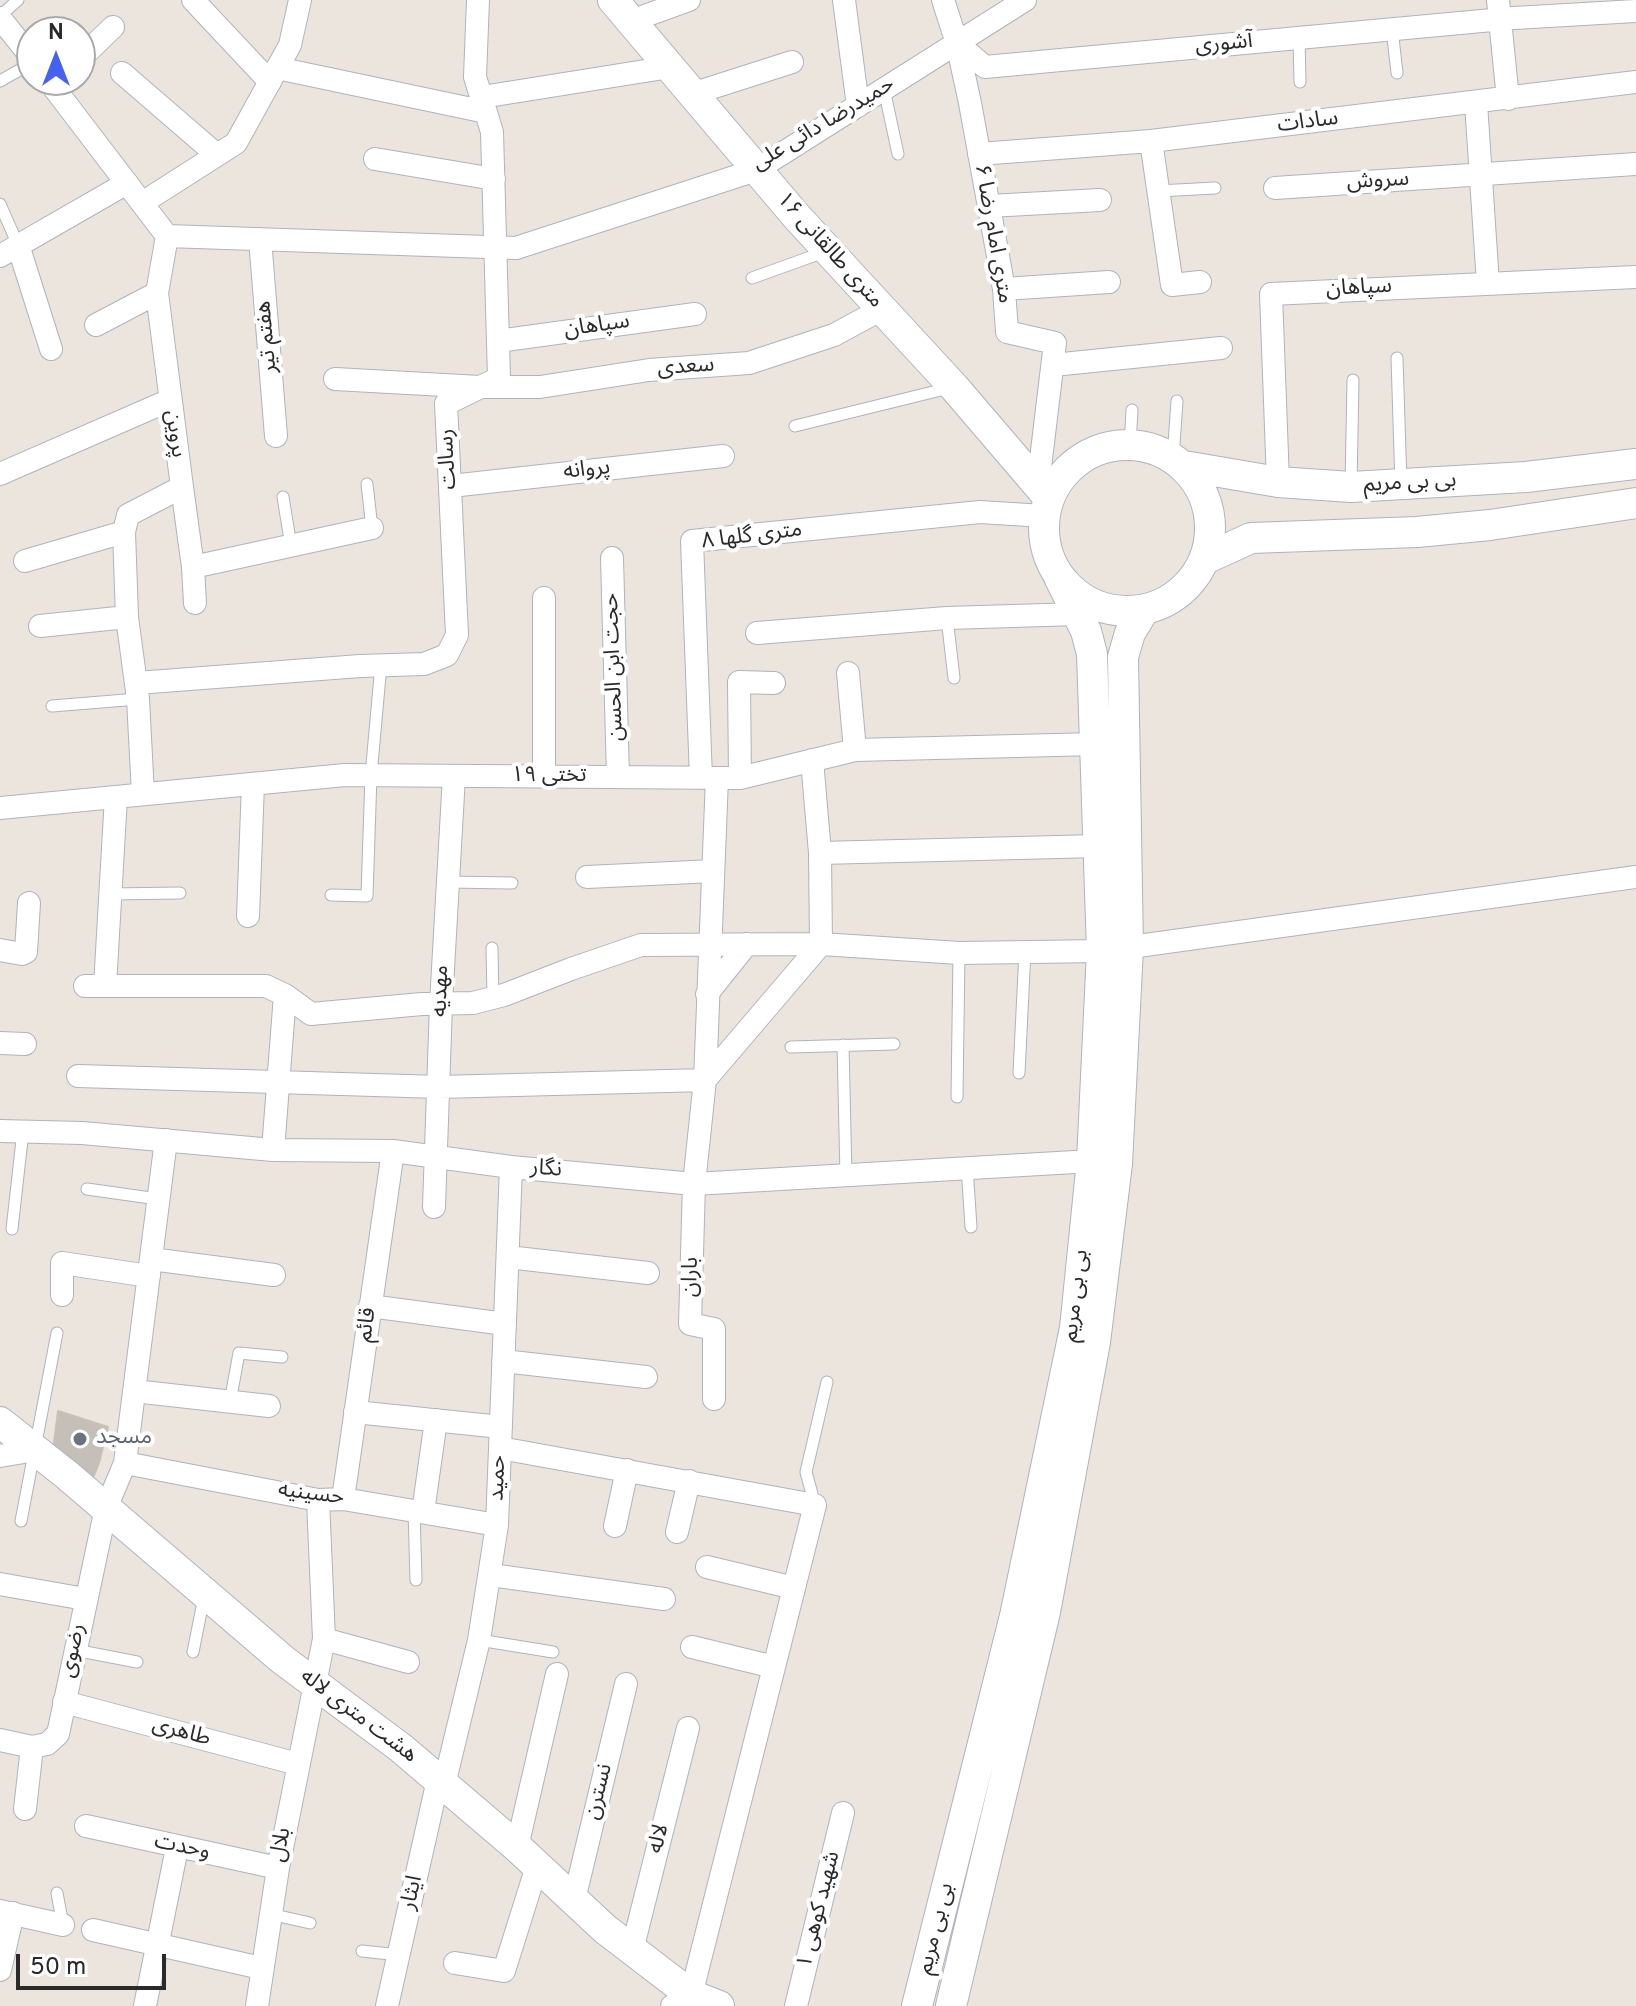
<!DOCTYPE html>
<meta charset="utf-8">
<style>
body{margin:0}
#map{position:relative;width:1636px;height:2006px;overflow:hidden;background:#ebe5dd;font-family:Overpass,sans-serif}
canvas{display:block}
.north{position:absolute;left:16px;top:16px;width:80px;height:80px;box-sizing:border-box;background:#fff;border:2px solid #aaa;border-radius:50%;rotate:0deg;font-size:22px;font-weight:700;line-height:32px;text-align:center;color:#2a2a2a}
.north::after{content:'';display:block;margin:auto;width:28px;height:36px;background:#4461f1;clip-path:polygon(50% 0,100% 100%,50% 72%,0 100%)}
.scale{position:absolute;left:16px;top:1954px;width:150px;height:36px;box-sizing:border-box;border:4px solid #2a2a2a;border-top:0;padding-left:10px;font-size:24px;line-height:28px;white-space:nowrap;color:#2a2a2a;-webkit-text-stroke:6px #fff;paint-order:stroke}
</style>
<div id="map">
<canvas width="1636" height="2006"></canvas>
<div class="north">N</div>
<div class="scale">50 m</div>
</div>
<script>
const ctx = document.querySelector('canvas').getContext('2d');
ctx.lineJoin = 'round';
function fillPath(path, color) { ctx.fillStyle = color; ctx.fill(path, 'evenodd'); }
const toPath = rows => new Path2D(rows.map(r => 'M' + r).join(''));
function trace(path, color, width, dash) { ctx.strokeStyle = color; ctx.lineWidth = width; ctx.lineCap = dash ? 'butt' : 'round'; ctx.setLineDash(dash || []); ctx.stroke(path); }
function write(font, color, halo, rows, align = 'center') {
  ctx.font = font + ' Overpass,"Noto Sans Arabic",sans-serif'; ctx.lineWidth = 8; ctx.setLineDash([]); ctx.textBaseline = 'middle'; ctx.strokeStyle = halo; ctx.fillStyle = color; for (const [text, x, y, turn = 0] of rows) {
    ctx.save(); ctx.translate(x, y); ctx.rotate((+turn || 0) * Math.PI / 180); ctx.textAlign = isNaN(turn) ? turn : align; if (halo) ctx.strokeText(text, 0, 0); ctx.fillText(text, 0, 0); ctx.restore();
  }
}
const building = toPath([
 [58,1411,108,1427,99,1463,92,1480,53,1451,58,1411]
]);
fillPath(building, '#c4bfb8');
trace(building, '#c7c1b6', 2);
const lane = toPath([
 [0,16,18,0],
 [1392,29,1397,73],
 [1299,38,1300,82],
 [0,81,32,63],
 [884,89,898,154],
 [1158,191,1215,188],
 [0,204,18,245],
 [752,278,827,251],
 [1397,358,1401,485],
 [795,426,949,388],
 [1130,445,1132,410],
 [1173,458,1177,401],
 [367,484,372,528],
 [1351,486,1353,380],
 [283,497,291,546],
 [947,618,954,678],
 [52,706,138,699],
 [448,882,512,883],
 [111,894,180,893],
 [331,895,367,896,371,775,381,665],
 [492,948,493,998],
 [843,1045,846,1176],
 [791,1047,894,1044],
 [1019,1073,1025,951],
 [957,1097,959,953],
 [967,1167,971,1227],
 [87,1189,158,1199],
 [12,1229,23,1131],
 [230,1402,239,1353,282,1357],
 [815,1505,806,1472,827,1382],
 [414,1510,416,1580],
 [21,1521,57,1333],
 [479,1640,553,1652],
 [75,1650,137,1662],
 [193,1652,204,1597],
 [57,1893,63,1925],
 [270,1914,310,1923],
 [362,1951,399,1955]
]);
const street = toPath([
 [193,0,270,82],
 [844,0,858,106],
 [943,0,957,43,970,103,1004,289,1007,332,1055,343,1038,484],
 [1498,0,1508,99],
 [0,18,32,58],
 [631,21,689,0],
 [957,43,985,67,1514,18,1636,11],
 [80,59,113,27],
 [277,68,486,112],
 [122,73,217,155],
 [48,80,167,236,157,293,182,487,128,515,124,532,127,617,138,699,143,794],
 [692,94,792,62],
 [482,97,670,67],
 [1476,103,1488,284],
 [1151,141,1172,285,1200,282],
 [979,154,1151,141,1636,82],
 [375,159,494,179],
 [1275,188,1636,164],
 [142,203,236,143,290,45,300,0],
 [989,206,1100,200],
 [167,236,516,248,756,170,1025,0],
 [260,239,276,436],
 [18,245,51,349],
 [0,256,127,183],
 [1004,289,1109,282],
 [96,325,157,293],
 [498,341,695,314],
 [1053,365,1221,348],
 [335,379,480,387,540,387,649,370,749,363,834,335,882,309],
 [0,474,170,400],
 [1278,482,1271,294,1636,277],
 [451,486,723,456],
 [182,487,193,567,195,603],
 [612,558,618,777],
 [25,561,124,532],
 [193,567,372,528],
 [544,598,544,776],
 [40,626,127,617],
 [757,633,947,618,1078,614],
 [848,673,855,750],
 [137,683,360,666,424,664,447,655,457,635,446,404,499,378,492,132,475,77,478,0],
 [701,778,692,541,980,512,1044,516],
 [740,778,739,682,774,683],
 [0,808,345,775,740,778,855,750,1096,744],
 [820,853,1098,846],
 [587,877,713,871],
 [248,916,253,784],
 [0,950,22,954,26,952,29,903],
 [85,986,266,986,285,995,311,1014,422,1004,473,1003,504,995,571,969,641,945,821,944,959,953,1102,951,1636,877],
 [105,986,116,797],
 [707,994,747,944],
 [0,1043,25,1044],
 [78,1076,440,1087,705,1080,821,944,820,853,812,760],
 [0,1131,82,1133,273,1150,393,1151,511,1167,694,1184,1092,1161],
 [273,1150,285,995],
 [434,1207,441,1004,454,776],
 [508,1257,648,1273],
 [151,1259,274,1275],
 [62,1295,62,1263,149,1276],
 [370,1306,505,1324],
 [503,1361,646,1377],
 [134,1391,269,1406],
 [714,1399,714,1329,690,1324,694,1184,705,1080,717,778],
 [355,1412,501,1427],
 [500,1448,815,1505,691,1995,672,2006],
 [0,1456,36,1450],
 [125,1463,318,1500,343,1499,497,1525],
 [343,1499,393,1151],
 [423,1512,436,1420],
 [615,1526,627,1470],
 [677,1532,689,1481],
 [707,1567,794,1588],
 [491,1575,664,1599],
 [0,1584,85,1599],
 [324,1639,408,1662],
 [692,1647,774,1667],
 [64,1702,298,1764],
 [0,1740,32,1747,47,1744,58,1734,106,1508,125,1463,166,1140],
 [444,1785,479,1640,497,1525,511,1167],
 [25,1809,32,1747],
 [86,1826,278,1868],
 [517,1847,557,1674],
 [574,1900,626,1684],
 [0,1911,63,1925],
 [93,1930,261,1968],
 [632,1950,688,1728],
 [455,1963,504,1971,537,1866],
 [0,1970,13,1913],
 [145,2006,177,1848],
 [257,2006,278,1868,324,1639,318,1500],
 [387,2006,438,1780],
 [796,2006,843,1813]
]);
const secondary = toPath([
 [613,0,797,217,954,387,1049,498],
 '1044 528a83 83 0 1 1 166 0a83 83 0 1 1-166 0Z',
 [1184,466,1278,482,1351,487,1526,477,1636,464],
 [1205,559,1251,538,1417,532,1490,525,1636,503],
 [0,1422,67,1475,283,1660,401,1748,517,1847,605,1929,691,1995,719,2006],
 [917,2006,1015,1616,1075,1328,1092,1161,1102,951,1092,654,1086,631,1059,577],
 [951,2006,1045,1612,1095,1342,1117,1164,1128,948,1123,657,1130,633,1144,610]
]);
trace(lane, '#b0b3bd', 13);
trace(street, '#b0b3bd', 24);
trace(secondary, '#b0b3bd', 32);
trace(lane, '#fff', 11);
trace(street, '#fff', 22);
trace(secondary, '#fff', 30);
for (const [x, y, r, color] of [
 [80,1439,8,"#6b7280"]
]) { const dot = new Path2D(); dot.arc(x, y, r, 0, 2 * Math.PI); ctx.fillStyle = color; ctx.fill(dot); trace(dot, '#fff', 3); }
write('22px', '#2a2a2a', '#fff', [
 ["آشوری",1224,45,-5],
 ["سادات",1308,123,-7],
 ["حمیدرضا دائی علی",824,125,-31],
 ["سروش",1378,182,-3],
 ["۶ متری امام رضا",992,234,80],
 ["۱۶ متری طالقانی",829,251,48],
 ["سپاهان",1359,289,-3],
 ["سپاهان",597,327,-8],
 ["هفتم تیر",268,337,-95],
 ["سعدی",686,368,-4],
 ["پروین",174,434,82],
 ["رسالت",449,459,-93],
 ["پروانه",587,471,-6],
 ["بی بی مریم",1410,484,-3],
 ["۸ متری گلها",752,537,-7],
 ["حجت ابن الحسن",615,667,-92],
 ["تختی ۱۹",549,777],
 ["مهدیه",442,991,-88],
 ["نگار",546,1170,5],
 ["باران",692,1277,-88],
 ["بی بی مریم",1077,1296,-83],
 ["قائم",368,1325,-82],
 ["حمید",499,1478,-88],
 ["حسینیه",311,1495,7],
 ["رضوی",74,1651,-79],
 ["هشت متری لاله",358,1717,37],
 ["طاهری",181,1733,15],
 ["نسترن",600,1792,-76],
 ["لاله",660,1839,-76],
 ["بلال",282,1845,-79],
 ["وحدت",182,1848,12],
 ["ایثار",413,1893,-77],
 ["شهید کوهی ۱",820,1910,-76],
 ["بی بی مریم",937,1929,-76]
]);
write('22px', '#5b616d', '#fff', [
 ["مسجد",96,1439]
], 'left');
</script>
